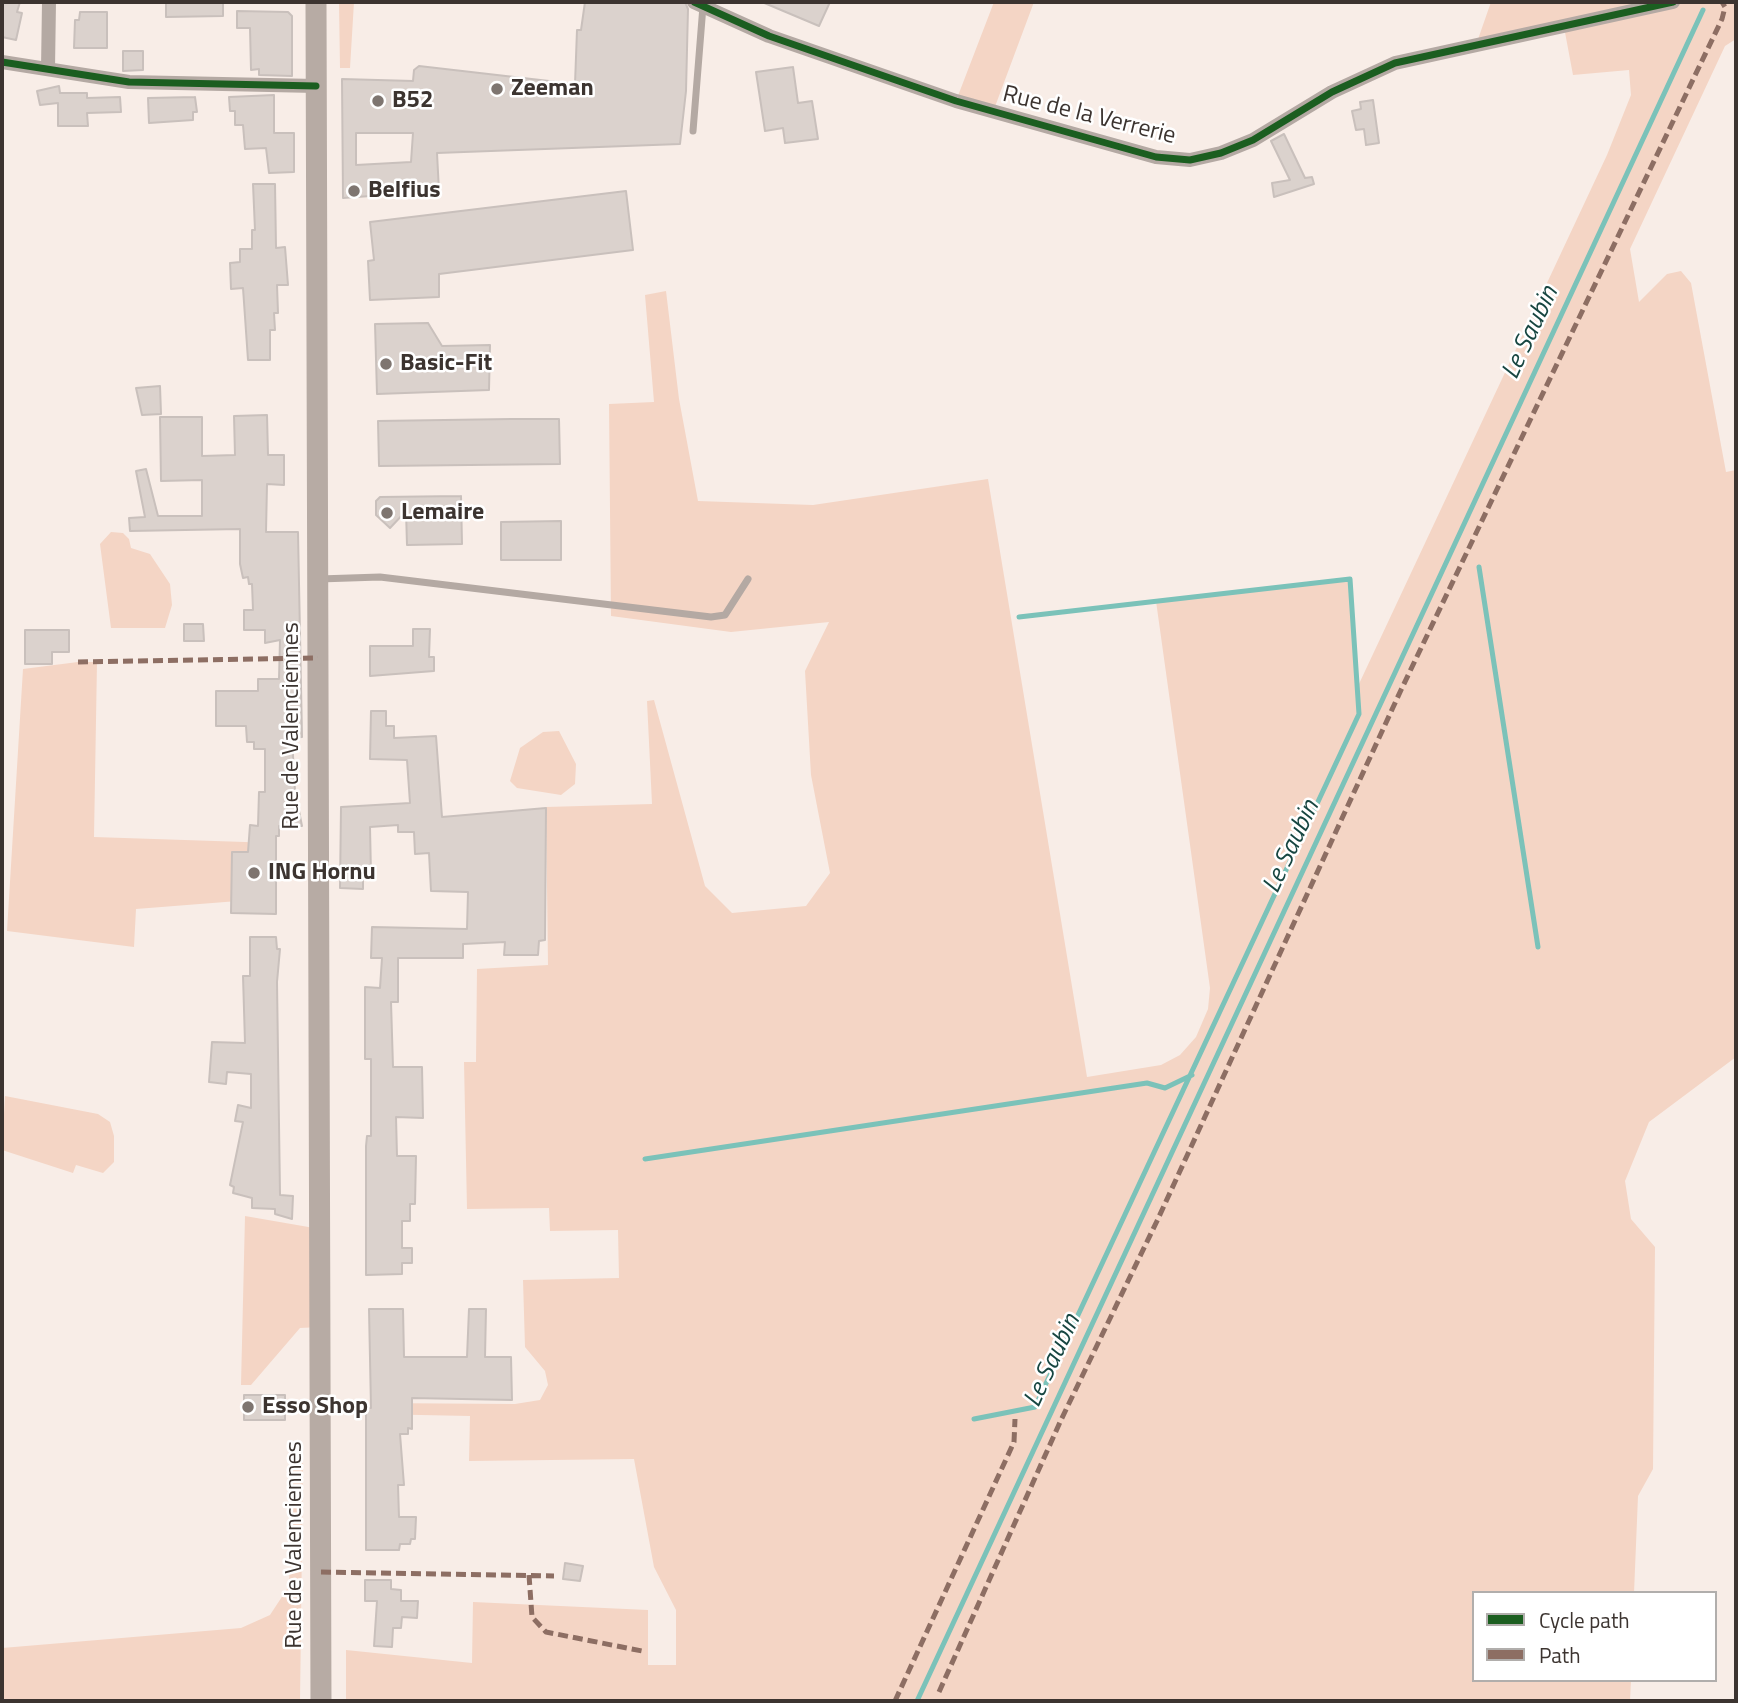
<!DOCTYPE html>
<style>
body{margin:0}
#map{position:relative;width:1738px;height:1703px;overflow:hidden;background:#f8ede7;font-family:"Titillium Web",sans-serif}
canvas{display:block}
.frame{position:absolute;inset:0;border:4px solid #3c3430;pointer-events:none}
.legend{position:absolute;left:1472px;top:1591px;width:245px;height:91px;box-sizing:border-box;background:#fff;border:2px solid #b1aeac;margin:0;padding:9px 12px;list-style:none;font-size:21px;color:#3c3430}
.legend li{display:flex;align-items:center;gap:14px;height:35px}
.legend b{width:35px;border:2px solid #b1aeac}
</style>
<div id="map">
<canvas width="1738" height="1703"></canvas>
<div class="frame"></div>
<ul class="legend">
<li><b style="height:9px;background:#1b5e20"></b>Cycle path</li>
<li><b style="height:9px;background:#8d6e63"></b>Path</li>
</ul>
</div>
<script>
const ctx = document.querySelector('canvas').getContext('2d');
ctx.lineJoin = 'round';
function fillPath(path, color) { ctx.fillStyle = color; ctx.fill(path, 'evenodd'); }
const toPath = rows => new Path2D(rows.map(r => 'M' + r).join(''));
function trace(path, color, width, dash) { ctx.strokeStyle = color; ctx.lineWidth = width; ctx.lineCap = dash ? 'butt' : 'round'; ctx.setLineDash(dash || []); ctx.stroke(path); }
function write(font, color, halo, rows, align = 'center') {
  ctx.font = font + ' "Titillium Web",sans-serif'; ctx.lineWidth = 5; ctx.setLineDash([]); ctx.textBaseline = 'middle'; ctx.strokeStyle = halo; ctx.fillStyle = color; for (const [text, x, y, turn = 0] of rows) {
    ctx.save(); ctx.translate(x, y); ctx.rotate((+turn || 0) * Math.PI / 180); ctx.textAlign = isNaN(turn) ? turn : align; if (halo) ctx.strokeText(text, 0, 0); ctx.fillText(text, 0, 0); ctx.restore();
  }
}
fillPath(toPath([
 [339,2,354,2,350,68,340,68],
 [994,2,1034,2,993,112,956,101],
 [1491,2,1736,2,1736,39,1725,46,1630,249,1639,302,1667,274,1681,271,1691,283,1726,472,1736,470,1736,1057,1649,1122,1625,1181,1631,1219,1655,1247,1653,1469,1638,1496,1634,1593,1474,1593,1474,1680,1631,1680,1630,1701,346,1701,346,1650,472,1663,473,1602,648,1610,648,1665,676,1665,676,1610,654,1567,634,1459,469,1461,470,1416,372,1414,372,1403,515,1404,540,1400,548,1385,545,1371,525,1347,523,1280,619,1278,618,1230,550,1231,549,1208,467,1209,464,1062,476,1062,477,969,548,965,546,807,652,804,647,701,654,700,705,886,732,913,806,906,830,873,811,775,805,671,829,622,731,632,611,616,609,404,654,402,645,295,666,291,679,399,698,501,813,505,988,479,1087,1077,1161,1065,1180,1055,1196,1037,1208,1009,1210,988,1156,601,1350,579,1358,686,1607,155,1631,95,1629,70,1573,75,1564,27,1476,45],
 [111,532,123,533,129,539,131,548,150,554,170,584,172,605,165,628,111,628,100,544],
 [78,662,97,662,94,837,275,843,275,852,231,852,232,893,276,898,136,909,134,947,7,931,23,669],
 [559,731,576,764,575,784,561,795,517,788,510,781,520,748,543,732],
 [5,1096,98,1114,110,1122,114,1136,114,1162,103,1173,76,1165,73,1173,2,1150],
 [245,1216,320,1229,320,1327,300,1328,251,1385,241,1385],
 [298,1463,303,1463,300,1701,2,1701,2,1648,241,1628,270,1615,289,1586,293,1483,287,1471]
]), '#f4d5c5');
trace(toPath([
 [1479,567,1538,947],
 [645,1159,1147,1083,1165,1088,1192,1075],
 [974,1419,1035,1407,1359,714,1350,579,1019,617],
 [917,1701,1703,10]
]), '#7bc2b9', 5);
const building = toPath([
 [2,2,20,2,17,12,22,13,16,40,2,37,2,2],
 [166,2,223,2,223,16,166,17,166,2],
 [585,2,685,2,688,9,686,91,680,144,437,153,439,191,343,198,342,79,413,81,414,70,419,66,575,84,577,30,581,30,585,2],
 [356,133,413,133,411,162,356,165,356,133],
 [762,2,830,2,819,26,762,2],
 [237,11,288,12,292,16,292,76,259,75,259,69,251,70,250,28,237,28,237,11],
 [80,12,107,12,107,48,74,48,75,20,79,20,80,12],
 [123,51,143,51,143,70,123,71,123,51],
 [793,67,798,103,812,101,818,139,785,143,783,128,765,131,756,72,793,67],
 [59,86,60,93,87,93,87,98,120,97,121,112,87,113,88,126,58,126,58,103,40,105,37,91,59,86],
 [274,95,274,133,294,133,294,172,269,173,266,148,245,149,243,125,235,125,235,111,230,111,229,97,274,95],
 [195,97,197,112,193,112,193,120,149,123,148,98,195,97],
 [1373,100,1379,143,1366,145,1364,129,1356,130,1352,111,1361,109,1360,102,1373,100],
 [1284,134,1305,178,1312,177,1314,184,1274,197,1272,183,1290,180,1271,141,1284,134],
 [253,184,275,184,276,248,285,247,288,285,277,285,278,313,274,313,275,330,270,330,270,360,248,360,243,288,231,289,230,263,240,262,240,249,252,249,252,230,255,230,253,184],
 [626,191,633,250,439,274,439,297,370,300,368,261,374,260,370,222,626,191],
 [428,323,442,346,490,345,489,390,377,394,375,324,428,323],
 [160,386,161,414,142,415,136,388,160,386],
 [267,415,268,455,284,455,284,485,267,484,266,532,298,532,302,737,292,738,295,791,302,826,279,826,279,836,276,836,276,914,231,913,232,852,248,852,250,825,258,826,259,792,265,792,265,749,254,749,254,742,247,742,246,726,216,726,216,691,258,691,258,679,279,679,280,640,265,643,265,630,244,630,244,610,253,610,252,584,249,584,248,577,243,578,240,564,240,529,130,531,129,518,145,517,136,471,146,469,158,516,202,516,202,480,161,481,160,417,202,417,202,456,235,455,234,416,267,415],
 [511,419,559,419,560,464,379,466,378,421,511,419],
 [461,496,462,544,407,545,406,511,390,528,376,515,376,501,380,497,461,496],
 [561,521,561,560,501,560,501,522,561,521],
 [184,624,203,624,204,641,184,641,184,624],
 [413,629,430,629,429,657,434,657,434,671,370,676,370,646,413,646,413,629],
 [25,630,69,630,69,652,52,652,52,664,25,664,25,630],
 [371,711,386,711,386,726,394,726,394,738,436,736,442,817,546,808,545,940,539,941,538,955,504,955,505,942,463,944,463,958,398,958,398,1002,391,1002,393,1067,422,1067,423,1118,396,1117,397,1156,416,1156,415,1204,410,1204,410,1221,402,1221,402,1248,412,1248,412,1263,402,1263,402,1274,366,1275,366,1146,367,1136,371,1136,371,1059,365,1059,365,987,380,988,382,958,371,958,372,927,467,929,468,892,431,891,429,853,415,854,414,832,398,832,398,825,370,827,371,875,363,874,363,889,340,888,341,807,410,803,407,760,370,759,371,711],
 [250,937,276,937,277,949,280,949,277,982,280,1195,293,1196,292,1219,275,1214,275,1209,252,1208,252,1198,233,1193,234,1187,230,1185,243,1122,235,1121,238,1105,251,1108,251,1074,227,1072,226,1084,209,1082,212,1042,245,1043,243,976,250,976,250,937],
 [369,1309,403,1309,404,1357,467,1357,469,1309,486,1309,485,1357,511,1357,512,1400,412,1398,412,1429,408,1428,408,1434,400,1434,404,1485,398,1485,399,1517,416,1517,415,1539,411,1539,410,1544,400,1544,399,1550,366,1550,366,1408,371,1408,369,1309],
 [244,1395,285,1395,285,1420,244,1420,244,1395],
 [565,1563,583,1566,580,1581,563,1579,565,1563],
 [365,1580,391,1580,391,1589,401,1590,401,1601,418,1601,417,1618,402,1617,401,1628,393,1628,392,1647,374,1646,377,1601,365,1601,365,1580]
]);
fillPath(building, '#dbd2cd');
trace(building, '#c9c0bc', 2);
trace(toPath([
 [693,131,703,6],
 [319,579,380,577,711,617,725,615,748,579]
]), '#b4a9a3', 7);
trace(toPath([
 [694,2,769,36,956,101,1156,157,1190,160,1221,153,1253,140,1332,92,1395,63,1673,2],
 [2,62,129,82,316,86],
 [48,69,49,2]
]), '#b4a9a3', 14);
trace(toPath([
 [316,2,321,1701]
]), '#b7aba4', 21);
trace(toPath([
 [78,662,318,658],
 [321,1572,554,1576],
 [529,1575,532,1617,546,1632,642,1651],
 [939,1692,1061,1420,1157,1221,1401,690,1722,19,1725,7,1722,2],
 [895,1701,1014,1442,1015,1419]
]), '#8d6e63', 5, [10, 5]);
trace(toPath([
 [694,2,769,36,956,101,1156,157,1190,160,1221,153,1253,140,1332,92,1395,63,1673,2],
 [2,62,129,82,316,86]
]), '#1b5e20', 7);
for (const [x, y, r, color] of [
 [497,89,7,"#7e7570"],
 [378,101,7,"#7e7570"],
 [354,191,7,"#7e7570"],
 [386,364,7,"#7e7570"],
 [387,513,7,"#7e7570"],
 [254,873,7,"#7e7570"],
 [248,1407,7,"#7e7570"]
]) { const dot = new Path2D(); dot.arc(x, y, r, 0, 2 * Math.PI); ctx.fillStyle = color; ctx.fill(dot); trace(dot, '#fff', 2.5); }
write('bold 24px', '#3c3430', '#fff', [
 ["Zeeman",511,89],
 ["B52",392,101],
 ["Belfius",368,191],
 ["Basic-Fit",400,364],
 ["Lemaire",401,513],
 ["ING Hornu",268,873],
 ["Esso Shop",262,1407]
], 'left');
write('24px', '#3c3430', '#fff', [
 ["Rue de la Verrerie",1089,116,14],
 ["Rue de Valenciennes",292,726,-90],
 ["Rue de Valenciennes",295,1545,-90]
]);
write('italic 26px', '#174641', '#fff', [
 ["Le Saubin",1531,333,-65],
 ["Le Saubin",1292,847,-65],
 ["Le Saubin",1053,1361,-65]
]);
</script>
